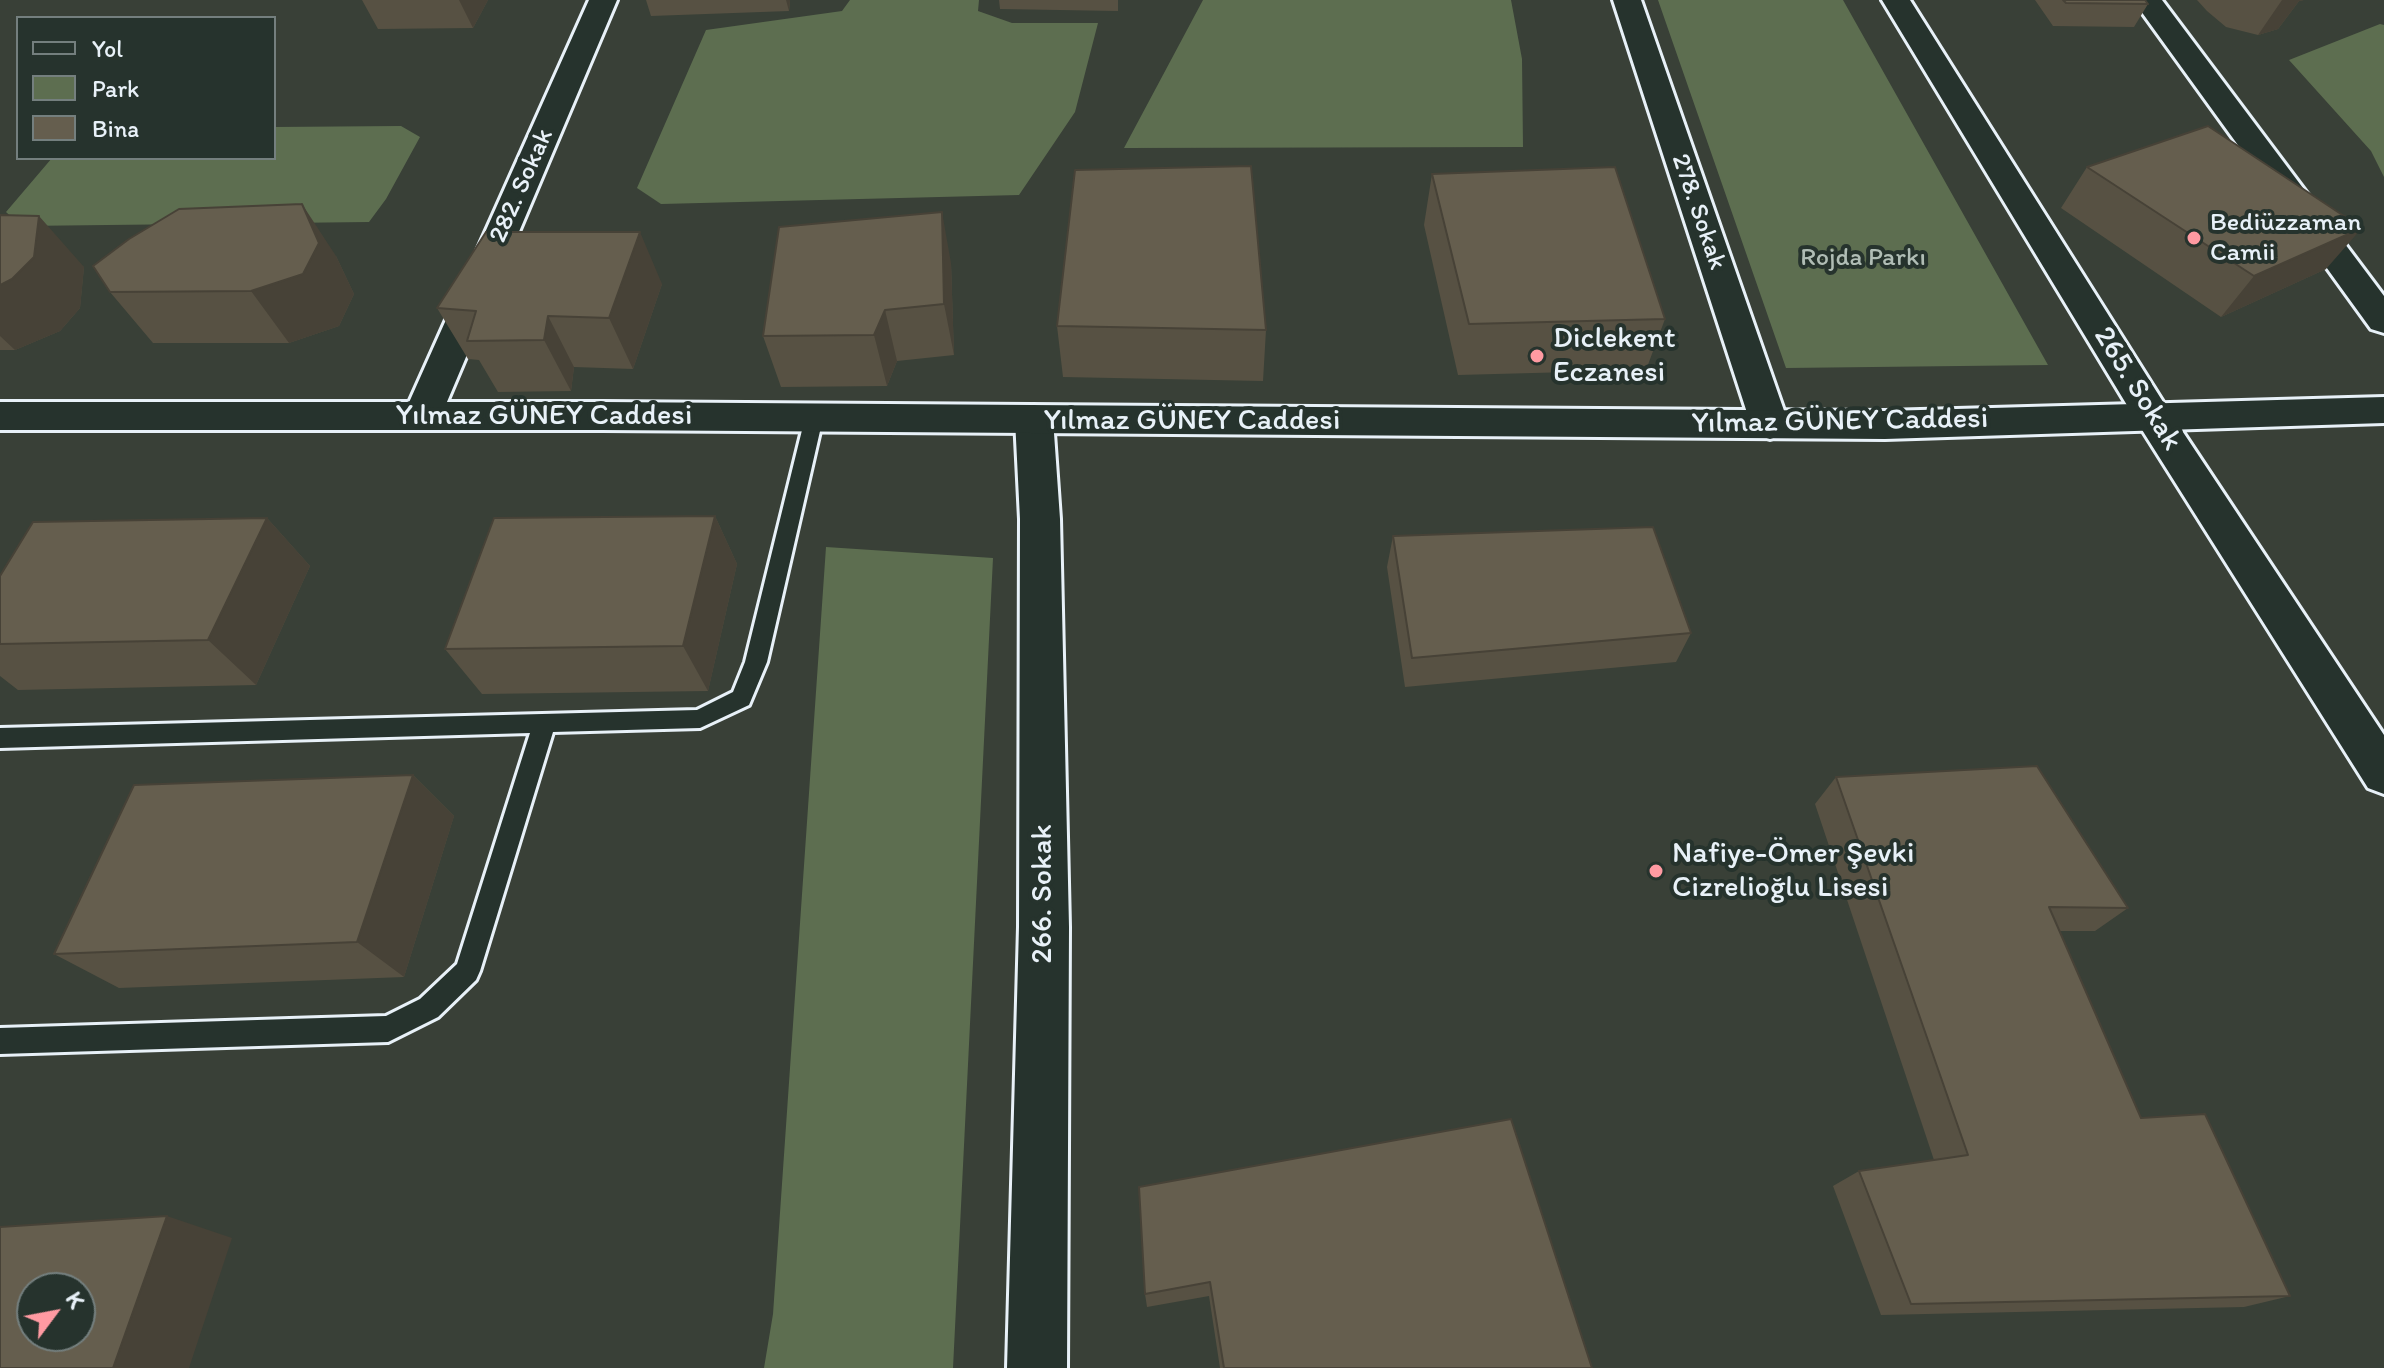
<!DOCTYPE html>
<meta charset="utf-8">
<style>
body{margin:0}
#map{position:relative;width:2384px;height:1368px;overflow:hidden;background:#394037;font-family:Itim,sans-serif}
canvas{display:block}
.legend{position:absolute;left:16px;top:16px;width:260px;height:144px;box-sizing:border-box;background:#26332d;border:2px solid #747f7e;margin:0;padding:10px 14px;list-style:none;font-size:24px;color:#e8f1f8}
.legend li{display:flex;align-items:center;gap:16px;height:40px}
.legend b{width:40px;border:2px solid #747f7e}
.north{position:absolute;left:16px;top:1272px;width:80px;height:80px;box-sizing:border-box;background:#26332d;border:2px solid #747f7e;border-radius:50%;rotate:58deg;font-size:22px;font-weight:700;line-height:32px;text-align:center;color:#e8f1f8}
.north::after{content:'';display:block;margin:auto;width:28px;height:36px;background:#ff9aa2;clip-path:polygon(50% 0,100% 100%,50% 72%,0 100%)}
</style>
<div id="map">
<canvas width="2384" height="1368"></canvas>
<ul class="legend">
<li><b style="height:10px;background:#26332d"></b>Yol</li>
<li><b style="height:22px;background:#5d6e50"></b>Park</li>
<li><b style="height:22px;background:#655e4e"></b>Bina</li>
</ul>
<div class="north">K</div>
</div>
<script>
const ctx = document.querySelector('canvas').getContext('2d');
ctx.lineJoin = 'round';
function fillPath(path, color) { ctx.fillStyle = color; ctx.fill(path, 'evenodd'); }
const toPath = rows => new Path2D(rows.map(r => 'M' + r).join(''));
function trace(path, color, width, dash) { ctx.strokeStyle = color; ctx.lineWidth = width; ctx.lineCap = dash ? 'butt' : 'round'; ctx.setLineDash(dash || []); ctx.stroke(path); }
function write(font, color, halo, rows, align = 'center') {
  ctx.font = font + ' Itim,sans-serif'; ctx.lineWidth = 8; ctx.setLineDash([]); ctx.textBaseline = 'middle'; ctx.strokeStyle = halo; ctx.fillStyle = color; for (const [text, x, y, turn = 0] of rows) {
    ctx.save(); ctx.translate(x, y); ctx.rotate((+turn || 0) * Math.PI / 180); ctx.textAlign = isNaN(turn) ? turn : align; if (halo) ctx.strokeText(text, 0, 0); ctx.fillText(text, 0, 0); ctx.restore();
  }
}
fillPath(toPath([
 [850,0,979,0,978,11,1012,23,1098,23,1075,112,1019,195,661,204,637,188,706,30,842,11],
 [1203,0,1511,0,1522,59,1523,147,1124,148],
 [1658,0,1843,0,2048,365,1786,368],
 [2380,24,2384,25,2384,177,2371,151,2289,60],
 [401,126,420,137,386,199,369,222,21,226,6,212,52,158,274,158,274,127],
 [826,547,993,558,953,1368,764,1368,773,1314]
]), '#5d6e50');
const service = toPath([
 [814,411,823,418,767,662,749,705,700,728,553,732,480,971,476,980,438,1017,388,1042,0,1054,0,1028,386,1016,420,999,457,964,530,733,0,748,0,728,697,710,733,692,745,662,805,418,814,411]
]);
const minor = toPath([
 [589,0,617,0,441,416,435,426,422,430,409,426,403,416,589,0],
 [1613,0,1641,0,1789,425,1783,435,1770,439,1757,435,1751,425,1613,0],
 [1882,0,1910,0,2165,405,2384,735,2384,794,2368,788,2139,425,1882,0],
 [2133,0,2162,0,2384,296,2384,333,2371,329,2133,0],
 [1034,405,1047,409,1053,419,1060,519,1069,927,1067,1368,1007,1368,1019,927,1020,519,1015,419,1021,409,1034,405]
]);
const tertiary = toPath([
 [2384,397,2384,423,1885,439,603,430,0,430,0,402,603,402,1885,411,2384,397]
]);
trace(service, '#e8f1f8', 6);
trace(minor, '#e8f1f8', 6);
trace(tertiary, '#e8f1f8', 6);
fillPath(service, '#26332d');
fillPath(minor, '#26332d');
fillPath(tertiary, '#26332d');
fillPath(toPath([
 [362,0,488,0,473,28,378,29],
 [646,0,790,0,789,11,651,16],
 [999,0,1118,0,1118,11,1000,9],
 [2035,0,2145,0,2148,4,2134,27,2053,26],
 [2197,0,2304,0,2299,1,2278,29,2258,35,2226,27,2207,11],
 [2087,167,2326,269,2221,317,2061,208],
 [1432,174,1665,319,1646,370,1458,375,1424,225],
 [0,215,84,267,80,308,60,331,15,350,0,350],
 [336,256,354,294,339,326,289,343,153,343,110,292],
 [951,263,954,355,897,361,887,386,781,387,763,336],
 [662,284,633,369,574,367,571,391,498,392,479,360,468,359,437,308],
 [1057,326,1266,330,1263,381,1063,377],
 [715,516,737,564,708,691,482,694,445,649],
 [267,518,310,566,256,685,18,690,0,676,0,576],
 [1393,536,1691,633,1676,662,1405,687,1387,567],
 [413,775,454,816,404,977,119,988,54,954],
 [1836,777,2128,908,2095,931,2059,931,2141,1118,2290,1296,2244,1307,1881,1315,1833,1186,1859,1171,1934,1160,1815,804],
 [1511,1119,1592,1368,1220,1368,1209,1296,1147,1307,1145,1294]
]), '#575143');
fillPath(toPath([
 [459,0,488,0,473,28],
 [786,0,790,0,789,11],
 [2282,0,2304,0,2299,1,2278,29,2258,35],
 [302,204,336,256,354,294,339,326,289,343,251,291],
 [942,212,951,263,954,355,944,304],
 [39,216,84,267,80,308,60,331,15,350,0,336,0,285],
 [2362,228,2326,269,2221,317,2254,276],
 [640,232,662,284,633,369,609,318],
 [885,310,897,361,887,386,874,335],
 [548,316,574,367,571,391,544,340],
 [715,516,737,564,708,691,683,646],
 [267,518,310,566,256,685,208,640],
 [413,775,454,816,404,977,357,942],
 [167,1216,232,1238,189,1368,113,1368]
]), '#474237');
const building = toPath([
 [2063,0,2145,0,2148,4,2066,3,2063,0],
 [2208,126,2362,228,2254,276,2087,167,2208,126],
 [1251,166,1266,330,1057,326,1075,170,1251,166],
 [1615,167,1665,319,1469,324,1432,174,1615,167],
 [302,204,319,243,303,274,251,291,110,292,93,266,129,239,179,209,302,204],
 [942,212,944,304,885,310,874,335,763,336,779,227,942,212],
 [0,215,39,216,34,257,12,279,0,285,0,215],
 [486,232,640,232,609,318,548,316,544,340,467,341,476,311,437,308,486,232],
 [715,516,683,646,445,649,494,518,715,516],
 [267,518,208,640,0,644,0,576,33,522,267,518],
 [1653,527,1691,633,1412,658,1393,536,1653,527],
 [2037,766,2128,908,2049,907,2141,1118,2205,1114,2290,1296,1911,1304,1859,1171,1968,1155,1836,777,2037,766],
 [413,775,357,942,54,954,134,785,413,775],
 [1511,1119,1592,1368,1224,1368,1210,1282,1145,1294,1139,1187,1511,1119],
 [167,1216,113,1368,0,1368,0,1227,167,1216],
 [32,1288,80,1288,80,1336,32,1336,32,1288]
]);
fillPath(building, '#655e4e');
trace(building, '#474237', 2);
for (const [x, y, r, color] of [
 [2194,238,8,"#ff9aa2"],
 [1537,356,8,"#ff9aa2"],
 [1656,871,8,"#ff9aa2"]
]) { const dot = new Path2D(); dot.arc(x, y, r, 0, 2 * Math.PI); ctx.fillStyle = color; ctx.fill(dot); trace(dot, '#26332d', 3); }
write('26px', '#e8f1f8', '#26332d', [
 ["282. Sokak",522,186,-66],
 ["278. Sokak",1698,212,71]
]);
write('26px', '#e8f1f8', '#26332d', [
 ["Bediüzzaman",2210,223],
 ["Camii",2210,253]
], 'left');
write('26px', '#b0bdb5', '#26332d', [
 ["Rojda Parkı",1863,258]
]);
write('30px', '#e8f1f8', '#26332d', [
 ["Diclekent",1553,339],
 ["Eczanesi",1553,373],
 ["Nafiye-Ömer Şevki",1672,854],
 ["Cizrelioğlu Lisesi",1672,888]
], 'left');
write('30px', '#e8f1f8', '#26332d', [
 ["265. Sokak",2137,389,58],
 ["Yılmaz GÜNEY Caddesi",544,416],
 ["Yılmaz GÜNEY Caddesi",1192,421],
 ["Yılmaz GÜNEY Caddesi",1840,422,-1],
 ["266. Sokak",1043,894,-90]
]);
</script>
